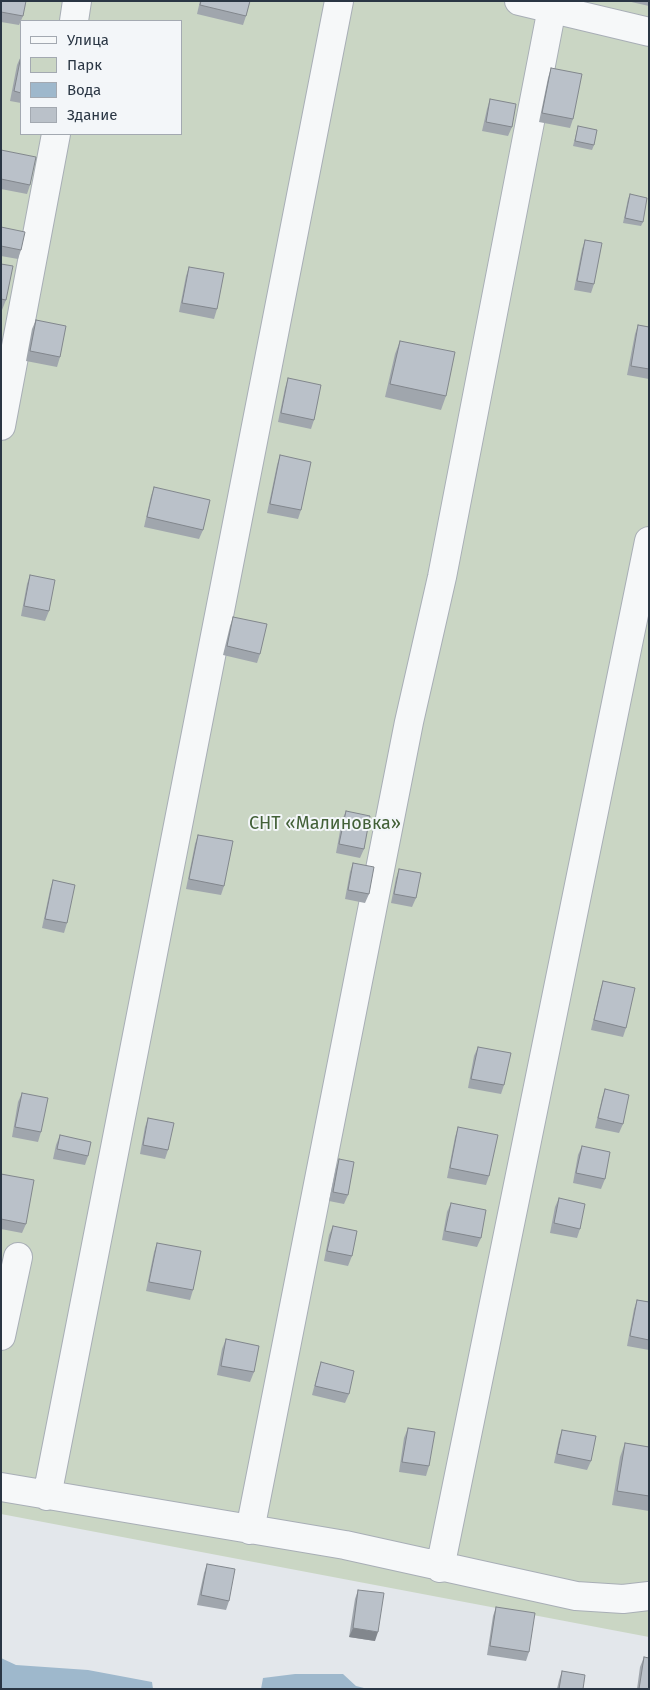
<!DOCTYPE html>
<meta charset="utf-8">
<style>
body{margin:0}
#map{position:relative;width:650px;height:1690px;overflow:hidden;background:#e3e7eb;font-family:"Fira Sans",sans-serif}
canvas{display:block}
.frame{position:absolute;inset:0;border:2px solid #2a3644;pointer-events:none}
.legend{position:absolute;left:20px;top:20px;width:162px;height:115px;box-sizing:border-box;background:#f3f6f9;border:1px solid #a3a9b1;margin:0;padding:6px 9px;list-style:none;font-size:15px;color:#2a3644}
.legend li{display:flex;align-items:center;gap:10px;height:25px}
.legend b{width:25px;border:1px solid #a3a9b1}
</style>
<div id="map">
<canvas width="650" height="1690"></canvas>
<div class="frame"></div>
<ul class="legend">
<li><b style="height:6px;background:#f6f8f9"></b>Улица</li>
<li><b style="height:14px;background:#cad6c4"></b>Парк</li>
<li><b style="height:14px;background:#9eb8cc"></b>Вода</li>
<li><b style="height:14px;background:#bac1c9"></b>Здание</li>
</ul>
</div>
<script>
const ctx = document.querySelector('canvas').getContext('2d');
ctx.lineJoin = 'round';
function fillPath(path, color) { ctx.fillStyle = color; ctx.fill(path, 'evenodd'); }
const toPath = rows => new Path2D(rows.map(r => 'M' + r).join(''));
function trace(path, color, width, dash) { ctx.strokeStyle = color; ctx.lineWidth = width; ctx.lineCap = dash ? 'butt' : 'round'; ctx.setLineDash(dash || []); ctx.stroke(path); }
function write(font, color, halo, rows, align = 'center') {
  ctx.font = font + ' "Fira Sans",sans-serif'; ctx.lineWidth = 4; ctx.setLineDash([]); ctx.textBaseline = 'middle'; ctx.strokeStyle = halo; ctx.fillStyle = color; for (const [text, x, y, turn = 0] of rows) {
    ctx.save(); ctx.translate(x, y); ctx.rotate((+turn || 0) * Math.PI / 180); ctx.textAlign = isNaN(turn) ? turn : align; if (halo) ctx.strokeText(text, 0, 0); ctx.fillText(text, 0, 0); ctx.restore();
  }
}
fillPath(toPath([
 [1,1,649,1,649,1637,1,1514],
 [21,21,181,21,181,134,21,134]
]), '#cad6c4');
fillPath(toPath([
 [1,1658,16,1665,88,1670,152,1682,153,1689,1,1689],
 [295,1674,343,1674,356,1686,368,1689,261,1689,263,1678]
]), '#9eb8cc');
const minor = toPath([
 [519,1,649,32],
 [74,21,77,1],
 [1,426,56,134],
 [1,1336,18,1257],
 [1,1487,345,1545,576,1596,623,1599,649,1596],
 [47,1496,339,1],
 [250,1530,409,722,442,577,552,8],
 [440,1568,649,541]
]);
trace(minor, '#a8aeb6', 30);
trace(minor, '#f6f8f9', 28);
fillPath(toPath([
 [1,1,23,16,19,25,1,22],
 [200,1,250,1,246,16,243,25,197,14],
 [627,1,649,1,649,6],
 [21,56,21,103,10,101,17,65],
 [551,68,573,119,570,128,539,122,548,78],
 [490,99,512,127,508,136,482,131,487,109],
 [578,126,594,145,592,150,573,146],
 [1,150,30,185,27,194,1,189],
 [630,194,643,222,641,226,623,223,628,199],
 [1,227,21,250,18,259,1,256],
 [585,240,594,284,591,293,574,290,582,249],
 [1,264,6,300,2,310,1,309],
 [189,267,217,309,214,319,179,312,186,276],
 [36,320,60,357,57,367,26,361,32,329],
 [638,325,649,327,649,379,627,375,635,334],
 [400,341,446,396,441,410,385,397,395,354],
 [288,378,314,420,311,429,278,422,285,388],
 [280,455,301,510,298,519,267,513,277,465],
 [154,487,203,530,199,539,144,527,151,496],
 [30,575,49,611,45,621,21,616,27,584],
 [233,617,260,654,257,663,223,655,230,626],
 [346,811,364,849,360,858,336,853,342,820],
 [198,835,224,886,221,895,186,889,195,844],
 [353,863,369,894,365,903,345,899,350,872],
 [399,869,416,898,412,907,391,903,396,878],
 [53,880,67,923,64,933,42,928,50,890],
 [603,981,626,1028,623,1037,591,1030,600,991],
 [478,1047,504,1085,501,1094,468,1088,474,1056],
 [605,1089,623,1124,619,1133,595,1128,602,1098],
 [22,1093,41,1132,38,1142,12,1137,18,1102],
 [148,1118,168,1150,165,1159,140,1154,145,1127],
 [458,1127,489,1176,486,1185,447,1178,455,1137],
 [60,1135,88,1156,85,1165,53,1159,56,1145],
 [582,1146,605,1179,601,1189,573,1183,578,1155],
 [339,1159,348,1195,344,1204,329,1201,336,1168],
 [1,1174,26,1224,22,1233,1,1229],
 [559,1198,580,1229,577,1238,550,1233,555,1207],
 [451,1203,481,1238,477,1247,442,1240,447,1212],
 [333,1226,352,1256,348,1266,324,1261,329,1235],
 [157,1243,193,1290,190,1300,146,1291,154,1252],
 [637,1300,649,1302,649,1350,627,1346,634,1309],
 [226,1339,254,1372,250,1382,217,1375,222,1349],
 [321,1362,349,1394,345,1403,312,1395,318,1372],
 [408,1428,429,1466,426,1476,399,1472,404,1438],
 [562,1430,591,1461,587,1470,554,1463,559,1439],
 [625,1443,649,1447,649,1511,612,1505,620,1457],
 [207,1564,229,1601,226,1610,197,1605,204,1573],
 [358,1590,375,1641,349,1637,355,1599],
 [496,1607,529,1652,526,1661,487,1655,493,1616],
 [644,1657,649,1689,637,1689,640,1667],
 [562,1671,583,1689,557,1689,559,1680]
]), '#a0a6ad');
fillPath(toPath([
 [353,1628,378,1632,375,1641,349,1637]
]), '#82878d');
const building = toPath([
 [1,1,26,1,23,16,1,12,1,1],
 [201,1,250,1,246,16,200,5,201,1],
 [21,56,21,93,14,91,21,56],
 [551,68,582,74,573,119,542,113,551,68],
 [490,99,516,104,512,127,486,122,490,99],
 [578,126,597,130,594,145,575,141,578,126],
 [1,150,36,157,30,185,1,179,1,150],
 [630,194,647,198,643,222,625,218,630,194],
 [1,227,25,232,21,250,1,246,1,227],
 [585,240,602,243,594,284,577,281,585,240],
 [1,264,13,266,6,300,1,299,1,264],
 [189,267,224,273,217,309,182,303,189,267],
 [36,320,66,326,60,357,30,351,36,320],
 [638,325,649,327,649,369,631,366,638,325],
 [400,341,455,352,446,396,390,384,400,341],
 [288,378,321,385,314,420,281,413,288,378],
 [280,455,311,462,301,510,270,504,280,455],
 [154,487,210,500,203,530,147,517,154,487],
 [30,575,55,580,49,611,24,606,30,575],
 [233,617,267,624,260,654,227,646,233,617],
 [346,811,370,816,364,849,339,844,346,811],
 [198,835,233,841,224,886,189,879,198,835],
 [353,863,374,867,369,894,348,890,353,863],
 [399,869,421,873,416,898,394,894,399,869],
 [53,880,75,885,67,923,45,919,53,880],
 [603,981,635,988,626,1028,594,1020,603,981],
 [478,1047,511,1053,504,1085,471,1079,478,1047],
 [605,1089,629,1095,623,1124,598,1118,605,1089],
 [22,1093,48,1098,41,1132,15,1127,22,1093],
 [148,1118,174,1123,168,1150,143,1145,148,1118],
 [458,1127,498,1135,489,1176,450,1168,458,1127],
 [60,1135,91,1142,88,1156,57,1149,60,1135],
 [582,1146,610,1152,605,1179,576,1173,582,1146],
 [339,1159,354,1162,348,1195,333,1192,339,1159],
 [1,1174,34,1180,26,1224,1,1219,1,1174],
 [559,1198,585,1204,580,1229,554,1223,559,1198],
 [451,1203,486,1210,481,1238,445,1231,451,1203],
 [333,1226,357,1231,352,1256,327,1251,333,1226],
 [157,1243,201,1251,193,1290,149,1282,157,1243],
 [637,1300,649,1302,649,1340,630,1336,637,1300],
 [226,1339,259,1346,254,1372,221,1366,226,1339],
 [321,1362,354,1371,349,1394,315,1386,321,1362],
 [408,1428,435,1432,429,1466,402,1462,408,1428],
 [562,1430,596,1436,591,1461,557,1454,562,1430],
 [625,1443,649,1447,649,1496,617,1491,625,1443],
 [207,1564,235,1569,229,1601,201,1595,207,1564],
 [358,1590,384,1593,378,1632,353,1628,358,1590],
 [496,1607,535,1613,529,1652,490,1646,496,1607],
 [644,1657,649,1658,649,1689,639,1689,644,1657],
 [562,1671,585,1675,583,1689,559,1689,562,1671]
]);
fillPath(building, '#bac1c9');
trace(building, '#82878d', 1);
write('18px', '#426037', '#f3f6f9', [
 ["СНТ «Малиновка»",325,824]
]);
</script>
